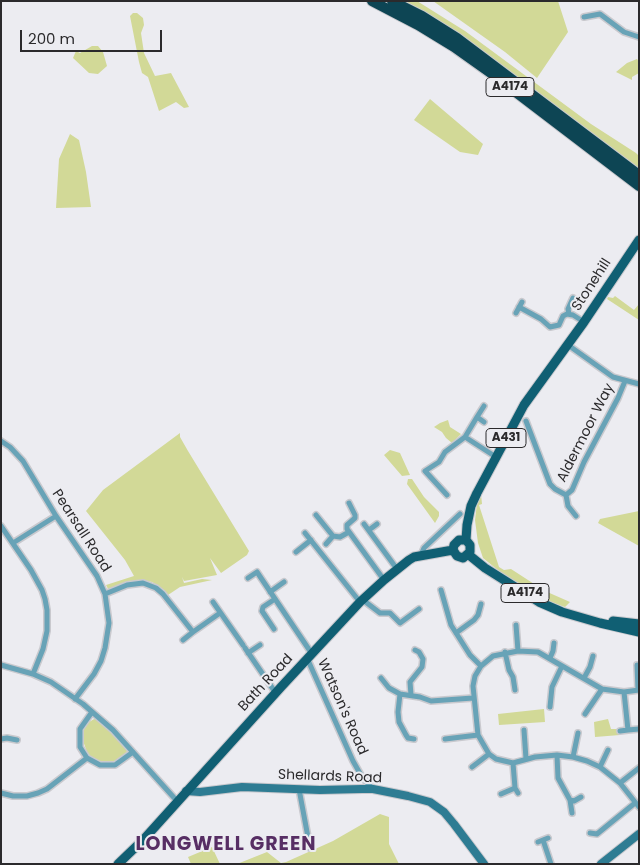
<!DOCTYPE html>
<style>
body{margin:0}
#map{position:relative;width:640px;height:865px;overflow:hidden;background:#ececf1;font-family:Poppins,sans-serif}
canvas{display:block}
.frame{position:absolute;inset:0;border:2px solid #2b2a2c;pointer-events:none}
.scale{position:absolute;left:20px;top:30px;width:142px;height:22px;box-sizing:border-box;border:2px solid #2b2a2c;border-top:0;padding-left:6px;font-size:15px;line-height:18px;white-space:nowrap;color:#2b2a2c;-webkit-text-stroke:4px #ececf1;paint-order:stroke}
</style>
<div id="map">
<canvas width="640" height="865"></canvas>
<div class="frame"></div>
<div class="scale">200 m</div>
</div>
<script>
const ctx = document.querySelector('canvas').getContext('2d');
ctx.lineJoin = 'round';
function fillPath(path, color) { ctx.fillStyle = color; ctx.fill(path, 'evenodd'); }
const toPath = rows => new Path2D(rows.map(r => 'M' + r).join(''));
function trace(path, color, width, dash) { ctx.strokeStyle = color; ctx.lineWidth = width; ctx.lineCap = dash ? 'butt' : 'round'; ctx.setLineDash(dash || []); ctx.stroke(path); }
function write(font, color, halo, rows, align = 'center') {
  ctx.font = font + ' Poppins,sans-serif'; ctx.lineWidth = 4; ctx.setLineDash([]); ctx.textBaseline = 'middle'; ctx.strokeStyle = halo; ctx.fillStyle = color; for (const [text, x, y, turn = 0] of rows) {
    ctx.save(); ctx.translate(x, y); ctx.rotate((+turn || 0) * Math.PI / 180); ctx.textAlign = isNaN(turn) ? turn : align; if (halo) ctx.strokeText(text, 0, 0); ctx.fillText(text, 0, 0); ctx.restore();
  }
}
fillPath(toPath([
 [403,1,417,1,465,31,591,124,636,153,639,156,639,171],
 [433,1,558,1,568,32,537,78,505,52],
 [133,13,137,13,143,18,144,25,141,33,144,53,155,76,171,73,189,107,184,108,176,102,159,111,148,77,142,73,139,62,130,16],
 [92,46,98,46,103,52,107,66,98,74,89,73,73,58,76,51,80,53],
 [637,59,639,62,639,73,632,77,632,80,616,72,627,63],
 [430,99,483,144,478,155,460,152,414,120],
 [70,134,79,140,86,172,91,207,56,208,59,159],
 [615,296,634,310,639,304,639,320,607,299,608,297,613,298],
 [448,420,450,427,461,434,452,443,446,438,442,432,434,427,440,423],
 [180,433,180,437,188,451,249,551,247,555,221,573,210,558,217,575,184,581,182,577,184,583,202,579,212,580,180,587,168,595,164,590,152,582,142,580,132,581,113,589,108,589,106,585,134,576,125,560,86,511,103,490],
 [390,450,400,453,410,475,402,476,384,455],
 [408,479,412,479,424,497,439,512,439,516,435,523,407,484],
 [481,494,482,504,479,505,499,567,504,570,511,569,545,591,570,602,565,607,547,601,542,594,538,592,535,595,507,580,504,575,483,558,478,543,475,520,477,503],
 [639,511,639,546,598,523,600,519],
 [544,709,545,722,499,725,498,714],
 [94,719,98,720,124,746,127,751,126,755,117,762,105,763,97,760,91,757,87,752,82,738,83,730,86,724],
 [608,719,611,729,620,729,620,735,595,737,594,722],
 [380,814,389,817,389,844,399,864,237,864,267,852,281,863,286,862,333,841],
 [212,847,220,864,191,864,188,857]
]), '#d2d997');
const street = toPath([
 [584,17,600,14,624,32,639,37],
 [519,307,541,319,550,327,559,325,563,316,567,314,573,315,584,322],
 [516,313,522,302],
 [569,314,568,309,573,298],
 [568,345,613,377,639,384],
 [477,417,484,406],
 [526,421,550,484,555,489,566,495,568,506,576,516],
 [484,422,477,417,465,437,496,457],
 [1,441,10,447,23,461,56,516,97,576,105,594,109,623,105,648,101,661,94,674,75,699],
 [447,495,425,471,439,462,445,452,465,437],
 [566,495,572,490,584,462,618,398,625,381],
 [349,503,355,515,355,518,347,525,347,529,384,580],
 [316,515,333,536,340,537,349,532],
 [364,524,397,569],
 [1,526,31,570,42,590,45,599,47,610,47,631,43,649,33,674],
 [369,530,377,524],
 [305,533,360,602],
 [13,543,56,516],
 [326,544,333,536],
 [296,552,311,540],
 [421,555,424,548,460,514],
 [248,578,257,572,312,654],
 [441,590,451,625,470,655,481,666],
 [270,592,284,582],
 [105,594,127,585,143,583,156,588,163,594,193,632,220,613],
 [363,600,380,613,390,613,400,623,419,609],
 [213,602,243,645],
 [516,625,518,651],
 [274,629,262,611,263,607,275,599],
 [456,633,474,620,478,615,481,604],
 [183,640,193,632],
 [245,648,275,692],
 [505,652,509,670,513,677,515,690],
 [248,653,260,645],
 [307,658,353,761,362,777,373,789],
 [550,658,553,651,554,643],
 [1,665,33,674,51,682,83,704,113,730,177,801],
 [637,665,638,690],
 [381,678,389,688,400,694,420,697,431,701,473,698],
 [584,678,590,667,593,656],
 [639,690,624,692,602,689,538,652,518,651,493,656,481,666,475,676,473,686,478,735,489,754,496,759,513,763,535,757,557,755,573,757,587,761,600,767,620,783,639,807],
 [624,692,628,730,639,729],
 [400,694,398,712,399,722,406,735,408,738,414,739],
 [411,695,410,682,422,667,423,659,419,652,415,650],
 [550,707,552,687,562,666],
 [92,712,80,729,80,747,87,758,100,765,115,765,133,752],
 [585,714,602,689],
 [524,730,526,759],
 [620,731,628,730],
 [1,739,7,738,17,740],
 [445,739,478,735],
 [557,755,558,778,570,800,572,813],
 [573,757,578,733],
 [513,763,515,788,518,793],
 [472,767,489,754],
 [600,767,608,750],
 [620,783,639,768],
 [299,789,310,848],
 [1,793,13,796,27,796,38,793,47,789,87,758],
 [501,794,515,788],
 [570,800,574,801,581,797],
 [590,833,597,834,635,803],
 [543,840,551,864],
 [538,842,548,838]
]);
const secondary = toPath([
 [186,791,200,792,242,787,320,790,362,789,373,789,408,796,430,802,444,812,454,824,484,864],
 [601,864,639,834]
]);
const primary = toPath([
 [466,540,459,540,454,545,453,550,457,556,463,558,470,552,470,545,466,540,467,525,471,506,477,493,524,405,584,322,639,240],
 [469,555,485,568,539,602,562,612,600,623,639,632],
 [613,621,639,624],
 [118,864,144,839,281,687,360,602,384,580,409,560,414,557,453,550]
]);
const highway = toPath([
 [372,1,418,25,454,47,492,74,639,186],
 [392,1,422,16,457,38,639,175]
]);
trace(street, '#c9c9ce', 8);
trace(secondary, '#c9c9ce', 10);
trace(primary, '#c9c9ce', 11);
trace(highway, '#c9c9ce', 12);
trace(street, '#68a3b7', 5);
trace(secondary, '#2e7c93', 8);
trace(primary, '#105f73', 9);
trace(highway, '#0d4554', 10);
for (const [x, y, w] of [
 [510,87,48],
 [506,438,40],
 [525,593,48]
]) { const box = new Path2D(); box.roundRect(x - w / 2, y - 9.5, w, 19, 4); ctx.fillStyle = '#ececf1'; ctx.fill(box); trace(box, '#2b2a2c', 1); }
write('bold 12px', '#2b2a2c', null, [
 ["A4174",510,87],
 ["A431",506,438],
 ["A4174",525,593]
]);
write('14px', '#2b2a2c', '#ececf1', [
 ["Stonehill",592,285,-57],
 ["Aldermoor Way",586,433,-63],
 ["Pearsall Road",81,531,57],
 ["Bath Road",266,683,-47],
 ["Watson's Road",342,707,66],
 ["Shellards Road",330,777,2]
]);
ctx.letterSpacing = '1px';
write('bold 19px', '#572e64', '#ececf1', [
 ["LONGWELL GREEN",226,845]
]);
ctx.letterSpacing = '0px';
</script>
